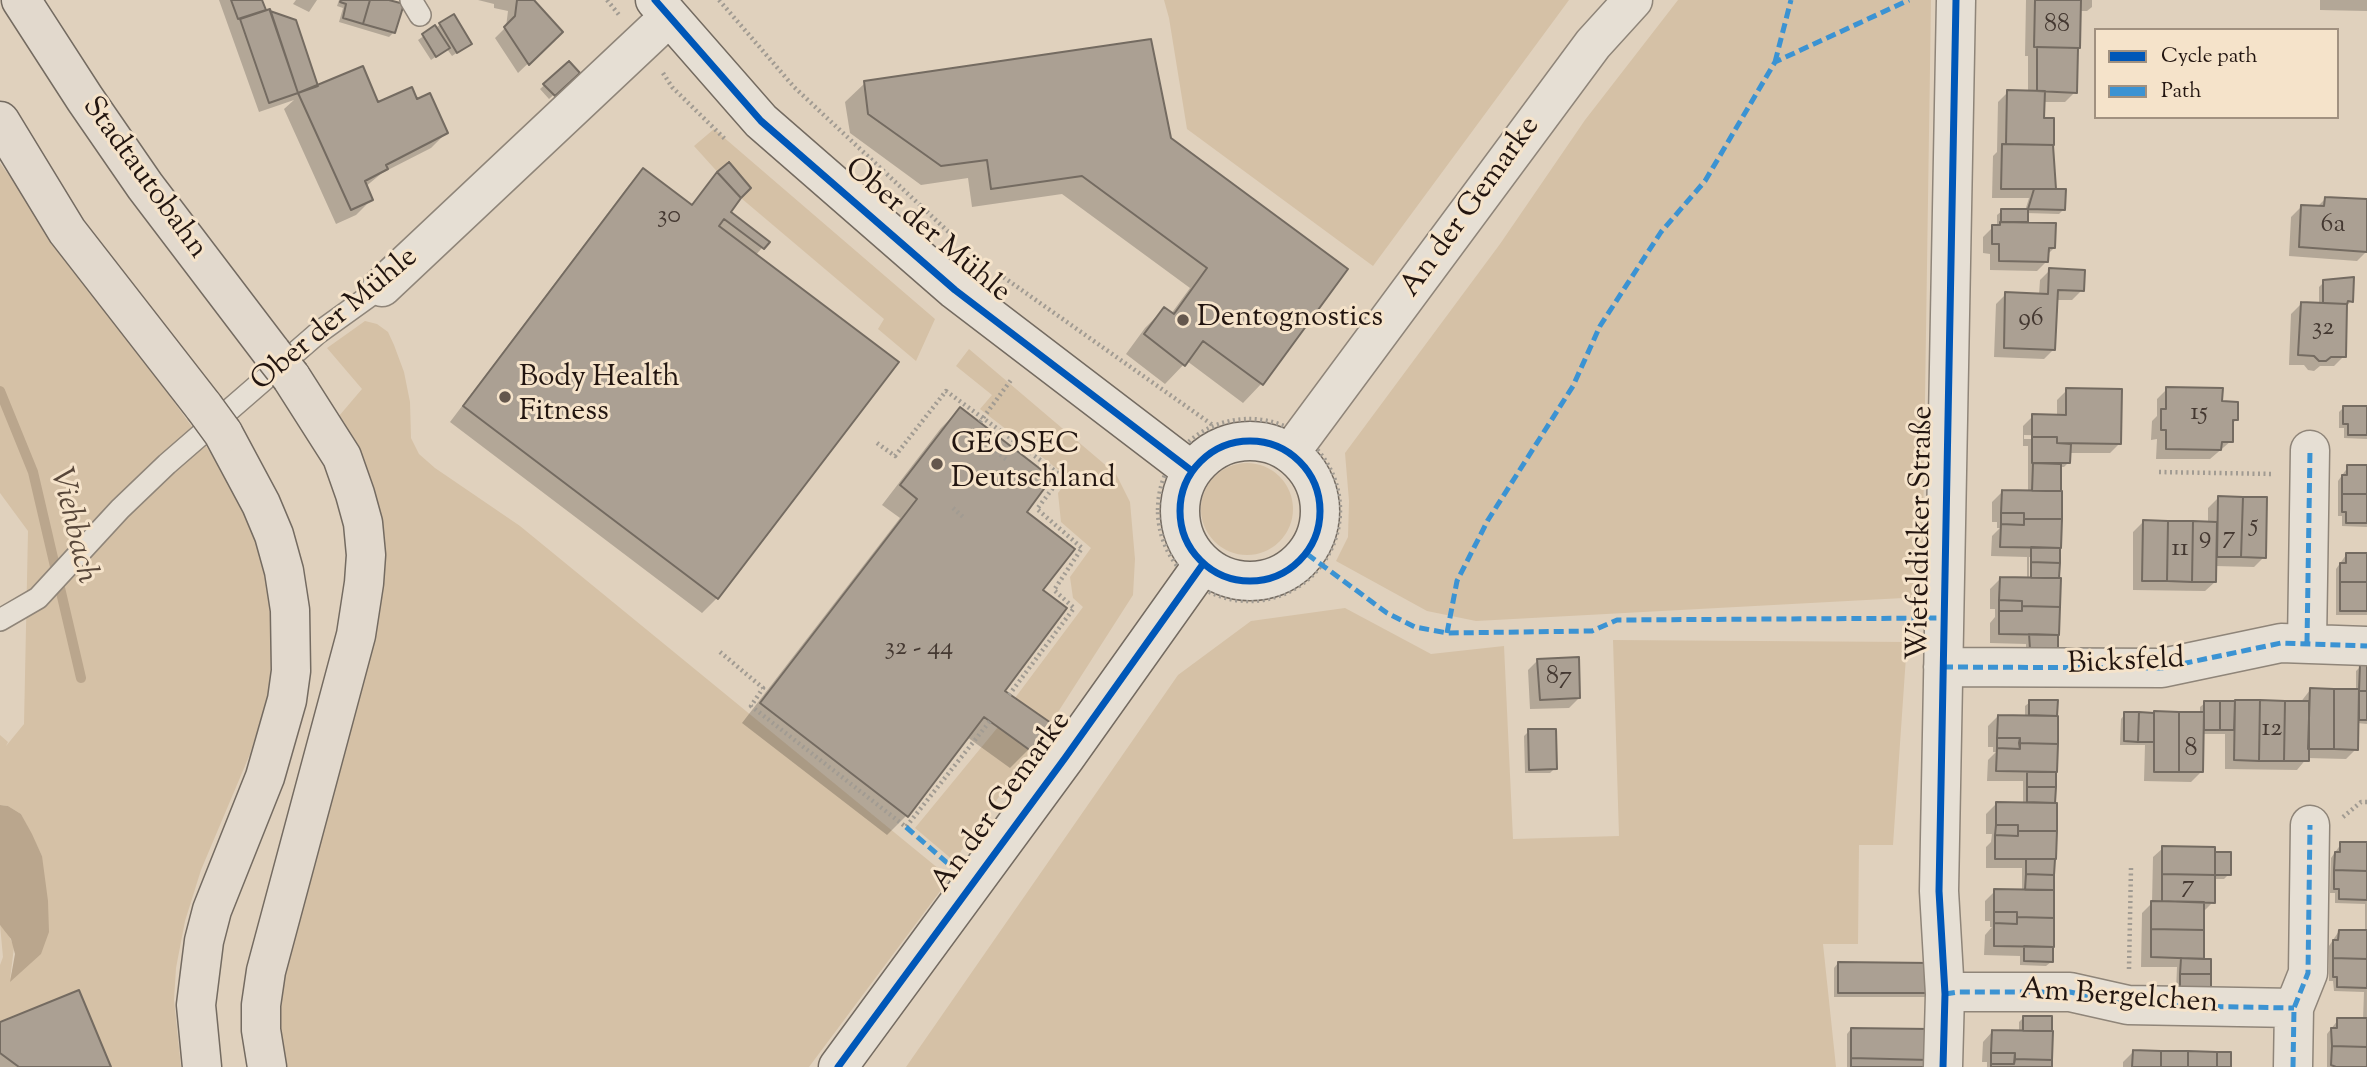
<!DOCTYPE html>
<meta charset="utf-8">
<style>
body{margin:0}
#map{position:relative;width:2367px;height:1067px;overflow:hidden;background:#e0d1bd;font-family:"Sorts Mill Goudy",serif}
canvas{display:block}
.legend{position:absolute;left:2094px;top:28px;width:245px;height:91px;box-sizing:border-box;background:#f5e3ca;border:2px solid #a19180;margin:0;padding:9px 12px;list-style:none;font-size:21px;color:#221510}
.legend li{display:flex;align-items:center;gap:14px;height:35px}
.legend b{width:35px;border:2px solid #a19180}
</style>
<div id="map">
<canvas width="2367" height="1067"></canvas>
<ul class="legend">
<li><b style="height:9px;background:#0057b8"></b>Cycle path</li>
<li><b style="height:9px;background:#3b93d3"></b>Path</li>
</ul>
</div>
<script>
const ctx = document.querySelector('canvas').getContext('2d');
ctx.lineJoin = 'round';
function fillPath(path, color) { ctx.fillStyle = color; ctx.fill(path, 'evenodd'); }
const toPath = rows => new Path2D(rows.map(r => 'M' + r).join(''));
function trace(path, color, width, dash) { ctx.strokeStyle = color; ctx.lineWidth = width; ctx.lineCap = dash ? 'butt' : 'round'; ctx.setLineDash(dash || []); ctx.stroke(path); }
function write(font, color, halo, rows, align = 'center') {
  ctx.font = font + ' "Sorts Mill Goudy",serif'; ctx.lineWidth = 6; ctx.setLineDash([]); ctx.textBaseline = 'middle'; ctx.strokeStyle = halo; ctx.fillStyle = color; for (const [text, x, y, turn = 0] of rows) {
    ctx.save(); ctx.translate(x, y); ctx.rotate((+turn || 0) * Math.PI / 180); ctx.textAlign = isNaN(turn) ? turn : align; if (halo) ctx.strokeText(text, 0, 0); ctx.fillText(text, 0, 0); ctx.restore();
  }
}
fillPath(toPath([
 [1164,0,1569,0,1373,266,1187,129,1169,18],
 [1678,0,1931,0,1922,597,1476,621,1427,611,1336,561,1348,537,1349,501,1345,453,1500,244,1585,120],
 [714,129,935,319,916,361,878,329,884,319,741,198,694,146],
 [0,163,206,446,230,483,255,535,269,596,273,661,268,696,250,754,201,870,185,921,176,968,174,1000,181,1067,111,1067,79,990,0,1022,0,965,3,957,0,925,7,931,14,947,10,980,42,856,21,814,8,806,0,805,0,735,8,742,6,746,24,724,28,531,0,493],
 [365,321,377,324,388,332,394,345,404,372,410,402,411,438,419,454,435,468,520,526,950,878,809,1067,282,1067,277,1043,284,962,382,598,385,554,380,514,369,476,339,416,362,389,327,348],
 [969,349,1116,474,1130,502,1135,559,1133,595,1051,723,1015,698,1083,607,1073,598,1070,577,1091,548,1061,522,1058,493,1069,478,980,409,992,395,956,366],
 '1201 509a46 46 0 1 1 92 0a46 46 0 1 1-92 0Z',
 [1345,608,1431,654,1504,646,1513,839,1619,836,1613,640,1907,642,1893,845,1859,845,1858,944,1823,944,1836,1067,906,1067,1178,675,1251,621],
 [998,727,1031,751,954,861,915,828]
]), '#d5c1a6');
fillPath(toPath([
 [0,805,8,806,21,814,32,834,42,856,48,901,49,932,41,954,10,982,15,954,11,939,0,925]
]), '#baa68d');
fillPath(toPath([
 [219,0,261,0,265,12,317,87,378,104,416,101,446,133,431,148,382,173,365,187,371,200,356,215,336,224,284,109,294,100,259,112],
 [296,0,317,0,309,12,293,4],
 [339,0,383,0,394,32,389,37,339,22,343,8,337,6],
 [478,0,522,0,561,32,518,73,495,38,506,27,508,11,494,8,494,4],
 [2026,0,2092,0,2092,7,2087,11,2078,11,2075,92,2065,102,2043,102,2042,120,2052,120,2051,176,2054,190,2064,209,2059,214,2026,213,2026,224,2054,248,2047,255,2047,261,2037,271,1990,270,1990,254,1983,253,1983,237,1993,227,1997,227,1997,215,2002,211,2025,211,2029,198,1992,198,1993,156,1997,152,1998,102,2008,92,2028,92,2028,56,2025,56],
 [2320,0,2367,0,2367,11,2320,10],
 [453,16,470,44,452,56,447,49,431,60,418,40],
 [569,63,578,73,549,99,540,89],
 [865,83,1169,139,1262,383,1243,403,1187,361,1165,384,1126,354,1145,328,1164,309,1171,314,1190,288,1062,194,972,207,968,178,921,185,850,133,845,102],
 [643,171,690,206,718,173,728,212,767,242,755,256,717,598,702,613,450,422,629,185],
 [2325,199,2367,201,2367,251,2357,261,2289,256,2291,217,2301,207,2316,208],
 [2050,270,2082,290,2072,300,2056,300,2054,349,2044,359,1994,357,1996,304,2006,294,2039,295,2040,280],
 [2324,282,2351,301,2347,306,2344,356,2334,366,2320,366,2314,371,2308,370,2304,365,2289,365,2291,314,2301,304,2319,304,2319,287],
 [2167,389,2220,403,2236,420,2231,425,2231,441,2210,459,2156,459,2157,439,2151,440,2152,421,2157,416,2157,399],
 [2067,390,2120,443,2110,453,2069,453,2068,463,2064,467,2060,467,2058,634,2026,653,2026,644,1990,643,1990,623,1995,617,1995,609,1990,609,1990,589,2000,579,2027,579,2027,557,1991,556,1992,536,2000,528,1997,528,1997,522,1992,522,1992,502,2002,492,2028,492,2028,446,2023,446,2023,426,2033,416,2057,417,2057,400],
 [2024,435,2066,436,2066,439,2024,439],
 [2029,557,2033,557,2032,586,2029,586],
 [2344,407,2367,408,2367,439,2344,438,2344,428,2339,428,2339,412],
 [960,409,1025,512,1002,691,1029,749,1010,768,967,737,906,816,887,835,742,723,900,518,882,505,941,428],
 [2348,467,2367,467,2367,527,2342,526,2342,516,2338,516,2338,481],
 [2218,498,2264,557,2254,567,2215,566,2215,582,2205,591,2133,590,2133,532,2143,522,2208,523,2208,508],
 [2346,555,2367,555,2367,615,2336,615,2336,569],
 [1538,660,1579,698,1569,708,1530,709,1528,670],
 [2361,666,2367,666,2367,724,2357,723,2356,749,2346,759,2307,758,2297,770,2225,769,2225,734,2202,734,2201,772,2191,782,2144,781,2145,745,2120,745,2121,719,2125,714,2200,714,2200,707,2205,703,2300,703,2310,690,2356,691,2356,671],
 [2030,702,2056,715,2053,717,2055,771,2051,962,2046,966,2020,965,2020,956,1984,955,1985,935,1992,927,1990,927,1990,921,1985,921,1985,901,1995,891,2022,891,2022,868,1986,868,1986,847,1991,842,1992,834,1986,834,1986,814,1996,804,2023,804,2023,781,1987,781,1988,760,1996,752,1993,752,1993,747,1988,747,1988,726,1998,716,2025,717,2025,706],
 [1529,731,1555,768,1550,773,1525,773,1524,736],
 [2367,834,2367,1067,2327,1067,2327,1034,2338,1020,2363,1020,2364,992,2334,991,2333,981,2329,981,2329,946,2339,931,2365,932,2365,904,2335,903,2335,893,2330,893,2331,858,2341,844,2367,844],
 [2163,848,2213,856,2229,874,2224,879,2213,879,2213,902,2203,912,2202,958,2176,992,2177,967,2141,967,2142,913,2152,903,2153,857],
 [1838,963,1930,993,1925,997,1834,997,1834,968],
 [2024,1017,2050,1067,1987,1067,1987,1062,1982,1062,1983,1042,1992,1032,2019,1032,2019,1022],
 [0,1024,109,1067,0,1067],
 [1851,1029,1928,1067,1847,1067,1847,1034],
 [2133,1052,2230,1067,2123,1067,2123,1062]
]), '#0003');
trace(toPath([
 [0,391,33,472,81,678]
]), '#baa68d', 10);
const building = toPath([
 [231,0,262,0,266,10,238,19,231,0],
 [341,0,370,0,363,24,343,18,346,4,340,2,341,0],
 [370,0,389,0,404,4,395,33,363,24,370,0],
 [517,0,534,0,563,32,529,65,504,27,515,16,517,0],
 [2035,0,2081,0,2080,48,2034,47,2035,0],
 [270,9,298,93,269,103,240,19,270,9],
 [270,11,296,20,318,86,298,93,270,11],
 [454,14,472,44,457,53,439,23,454,14],
 [435,25,450,48,436,57,422,34,435,25],
 [1151,39,1171,138,1348,269,1263,385,1203,341,1185,366,1144,334,1164,307,1174,314,1207,268,1082,176,991,189,987,160,941,166,868,114,864,81,1151,39],
 [2037,47,2078,48,2077,93,2037,91,2037,47],
 [569,61,580,73,555,96,543,84,569,61],
 [363,66,378,102,412,87,417,99,430,93,448,133,386,165,388,169,365,181,373,200,351,210,298,93,363,66],
 [2007,90,2045,91,2044,118,2054,118,2054,145,2006,144,2007,90],
 [2002,144,2053,145,2056,189,2001,189,2002,144],
 [729,162,751,188,741,198,717,172,729,162],
 [643,168,692,205,717,172,741,198,731,212,770,242,764,249,724,219,719,226,899,362,718,599,463,406,643,168],
 [2034,189,2066,189,2065,210,2028,209,2034,189],
 [2325,197,2367,199,2367,252,2299,247,2301,205,2324,206,2325,197],
 [2001,209,2028,209,2028,222,2001,222,2001,209],
 [2000,222,2056,223,2055,248,2049,248,2048,262,1999,261,1999,244,1992,244,1992,225,2000,225,2000,222],
 [2049,268,2085,270,2084,291,2058,290,2055,350,2004,348,2005,292,2048,294,2049,268],
 [2354,277,2353,302,2348,301,2347,304,2323,303,2323,280,2354,277],
 [2301,302,2347,304,2346,357,2331,357,2326,361,2319,361,2314,356,2298,355,2301,302],
 [2166,387,2223,388,2222,401,2238,402,2238,420,2233,420,2233,442,2222,442,2221,450,2166,449,2166,430,2161,430,2161,409,2166,409,2166,387],
 [2066,388,2122,389,2121,444,2057,443,2057,437,2032,437,2032,414,2066,415,2066,388],
 [2343,406,2367,406,2367,435,2348,435,2348,424,2343,424,2343,406],
 [960,407,1052,478,1027,512,1075,549,1043,590,1067,608,1005,691,1051,723,1031,751,984,717,908,817,760,703,917,499,900,485,960,407],
 [2032,437,2057,437,2057,443,2071,444,2070,463,2032,463,2032,437],
 [2033,463,2061,464,2061,491,2032,491,2033,463],
 [2347,465,2367,465,2367,494,2342,494,2342,475,2347,475,2347,465],
 [2002,490,2062,491,2062,519,2024,519,2024,513,2001,513,2002,490],
 [2342,494,2367,494,2367,523,2346,523,2346,512,2342,512,2342,494],
 [2218,496,2243,497,2241,557,2217,557,2218,496],
 [2243,497,2267,497,2266,558,2241,557,2243,497],
 [2001,513,2024,513,2024,525,2001,524,2001,513],
 [2024,519,2062,519,2061,548,2000,547,2001,524,2024,525,2024,519],
 [2143,520,2168,521,2167,581,2142,581,2143,520],
 [2168,521,2193,521,2192,582,2167,581,2168,521],
 [2193,521,2217,522,2216,582,2192,582,2193,521],
 [2031,547,2060,548,2060,563,2031,562,2031,547],
 [2346,553,2367,553,2367,582,2340,582,2340,563,2346,563,2346,553],
 [2031,562,2060,563,2059,578,2031,578,2031,562],
 [2000,577,2061,578,2060,607,2022,606,2022,601,1999,600,2000,577],
 [2340,582,2367,582,2367,611,2340,611,2340,582],
 [1999,600,2022,601,2022,611,1999,611,1999,600],
 [2022,606,2060,607,2059,635,1999,634,1999,611,2022,611,2022,606],
 [2029,634,2058,635,2058,650,2030,649,2029,634],
 [1579,657,1580,698,1540,700,1537,659,1579,657],
 [2360,664,2367,664,2367,691,2359,691,2360,664],
 [2310,688,2334,689,2334,749,2308,749,2310,688],
 [2334,689,2359,689,2358,750,2334,749,2334,689],
 [2359,691,2367,691,2367,720,2359,720,2359,691],
 [2029,700,2058,700,2057,716,2029,715,2029,700],
 [2235,700,2260,700,2259,761,2234,760,2235,700],
 [2260,700,2285,701,2284,761,2259,761,2260,700],
 [2204,701,2220,701,2220,730,2204,730,2204,701],
 [2220,701,2235,701,2234,730,2220,730,2220,701],
 [2285,701,2309,701,2309,761,2284,761,2285,701],
 [2154,711,2179,712,2179,772,2154,772,2154,711],
 [2124,712,2139,712,2138,742,2124,741,2124,712],
 [2139,712,2154,713,2154,742,2138,742,2139,712],
 [2179,712,2204,712,2203,772,2179,772,2179,712],
 [1998,715,2058,716,2058,744,2019,743,2020,738,1997,738,1998,715],
 [1528,729,1556,729,1557,769,1529,770,1528,729],
 [1997,738,2020,738,2020,749,1997,748,1997,738],
 [2019,743,2058,744,2057,772,1996,771,1997,748,2020,749,2019,743],
 [2027,772,2056,772,2056,787,2027,787,2027,772],
 [2027,787,2056,787,2055,803,2027,802,2027,787],
 [1996,802,2057,803,2057,831,2018,831,2018,825,1996,825,1996,802],
 [1996,825,2018,825,2018,836,1995,835,1996,825],
 [2018,831,2057,831,2056,859,1995,859,1995,835,2018,836,2018,831],
 [2340,842,2367,842,2367,871,2334,870,2335,852,2340,852,2340,842],
 [2162,846,2215,847,2215,875,2162,874,2162,846],
 [2215,852,2231,852,2231,875,2215,875,2215,852],
 [2026,859,2055,859,2054,875,2026,874,2026,859],
 [2334,870,2367,871,2367,900,2339,899,2339,889,2334,889,2334,870],
 [2026,874,2054,875,2054,890,2025,890,2026,874],
 [2162,874,2215,875,2215,903,2162,901,2162,874],
 [1994,889,2054,890,2054,918,2017,917,2017,912,1994,912,1994,889],
 [2151,901,2204,902,2204,930,2151,929,2151,901],
 [1994,912,2017,912,2017,924,1994,923,1994,912],
 [2017,917,2054,918,2054,947,1994,946,1994,923,2017,924,2017,917],
 [2151,929,2204,930,2204,959,2151,957,2151,929],
 [2339,930,2367,930,2367,959,2333,958,2333,940,2338,940,2339,930],
 [2024,946,2053,947,2053,962,2024,961,2024,946],
 [2181,958,2211,959,2211,974,2180,974,2181,958],
 [2333,958,2367,959,2367,988,2337,987,2337,977,2333,977,2333,958],
 [1838,962,1931,963,1931,993,1838,993,1838,962],
 [2180,974,2211,974,2211,989,2180,988,2180,974],
 [79,990,111,1067,19,1067,0,1053,0,1022,79,990],
 [2023,1016,2052,1016,2052,1031,2023,1031,2023,1016],
 [2337,1018,2367,1018,2367,1047,2332,1046,2331,1028,2337,1028,2337,1018],
 [1851,1028,1930,1029,1929,1060,1851,1058,1851,1028],
 [1992,1030,2053,1031,2052,1060,2015,1059,2015,1053,1991,1053,1992,1030],
 [2332,1046,2367,1047,2367,1067,2336,1067,2331,1065,2332,1046],
 [2133,1050,2161,1051,2161,1067,2132,1067,2133,1050],
 [2161,1051,2188,1051,2188,1067,2161,1067,2161,1051],
 [2188,1051,2217,1052,2217,1067,2188,1067,2188,1051],
 [2217,1052,2231,1052,2231,1067,2217,1067,2217,1052],
 [1991,1053,2015,1053,2014,1064,1991,1064,1991,1053],
 [1851,1058,1929,1060,1929,1067,1851,1067,1851,1058],
 [2015,1059,2052,1060,2052,1067,1991,1067,1991,1064,2014,1064,2015,1059]
]);
fillPath(building, '#aba093');
trace(building, '#746b61', 2);
const lane = toPath([
 [411,0,420,15],
 [0,620,38,598,120,509,167,464,318,333,382,287]
]);
const street = toPath([
 [382,287,669,17],
 [1290,453,1593,44,1633,0],
 [2307,643,2310,450],
 [1943,667,2162,668,2281,643,2367,646],
 [1945,994,1958,992,2070,992,2128,1005,2294,1008],
 [1943,1067,1945,994,1939,891,1956,0],
 [2293,1067,2294,1008,2308,973,2310,825]
]);
const secondary = toPath([
 [655,0,761,121,955,290,1192,471],
 '1180 511a70 70 0 1 1 140 0a70 70 0 1 1-140 0Z',
 [838,1067,1065,758,1203,564]
]);
const highway = toPath([
 [21,0,85,99,145,186,272,353],
 [0,121,67,231,204,407],
 [202,1067,196,1005,204,941,212,910,265,777,287,700,291,671,290,610,284,571,274,535,261,504,223,433],
 [267,1067,261,1030,261,1005,266,971,356,635,364,583,366,555,363,523,355,494,342,457,291,377]
]);
trace(lane, '#8f8579', 24);
trace(street, '#8f8579', 41);
trace(secondary, '#746b61', 41);
trace(highway, '#746b61', 41);
trace(toPath([
 [607,0,620,16],
 [719,0,794,87,955,238],
 [663,73,672,87,726,140],
 [999,274,1214,426],
 '1158 510a91 91 0 1 1 182 0a91 91 0 1 1-182 0Z',
 [877,443,895,456,946,391,1062,476,1037,509,1082,548,1054,590,1074,608,1009,695],
 [996,451,1008,461],
 [2159,472,2274,474],
 [953,508,963,517],
 [720,652,763,688,751,706,906,827,990,721],
 [2343,817,2361,802,2367,802],
 [2129,969,2131,868]
]), '#a19b92', 4.5, [2, 3.5]);
trace(lane, '#e6dfd4', 21);
trace(street, '#e6dfd4', 38);
trace(secondary, '#e6dfd4', 38);
trace(highway, '#e2d9cd', 38);
const highwayBridge = toPath([
 [272,353,291,377],
 [204,407,223,433]
]);
trace(highwayBridge, '#746b61', 41, []);
trace(toPath([
 [980,422,1011,380]
]), '#a19b92', 4.5, [2, 3.5]);
trace(highwayBridge, '#e2d9cd', 38);
trace(toPath([
 [1775,62,1791,0],
 [1307,554,1387,613,1415,627,1447,633,1592,631,1617,620,1944,618],
 [1447,633,1457,581,1488,520,1573,386,1600,326,1661,232,1705,181,1775,62,1909,0],
 [2307,643,2310,450],
 [1943,667,2162,668,2281,643,2367,646],
 [906,827,952,867],
 [1945,994,1958,992,2070,992,2128,1005,2294,1008],
 [2293,1067,2294,1008,2308,973,2310,825]
]), '#3b93d3', 5, [10, 5]);
trace(toPath([
 [655,0,761,121,955,290,1192,471],
 '1180 511a70 70 0 1 1 140 0a70 70 0 1 1-140 0Z',
 [838,1067,1065,758,1203,564],
 [1943,1067,1945,994,1939,891,1956,0]
]), '#0057b8', 7);
for (const [x, y, r, color] of [
 [1183,320,7,"#64574d"],
 [505,397,7,"#64574d"],
 [937,464,7,"#64574d"]
]) { const dot = new Path2D(); dot.arc(x, y, r, 0, 2 * Math.PI); ctx.fillStyle = color; ctx.fill(dot); trace(dot, '#f5e3ca', 2.5); }
write('26px', '#443831', null, [
 ["88",2057,27],
 ["30",669,218],
 ["6a",2333,227],
 ["96",2031,321],
 ["32",2323,330],
 ["15",2199,415],
 ["5",2254,527],
 ["9",2205,539],
 ["7",2229,539],
 ["11",2180,551],
 ["32 - 44",919,650],
 ["87",1559,679],
 ["12",2272,731],
 ["8",2191,751],
 ["7",2188,888]
]);
write('30px', '#221510', '#f5e3ca', [
 ["Stadtautobahn",143,179,54],
 ["An der Gemarke",1472,208,-54],
 ["Ober der Mühle",926,232,40],
 ["Ober der Mühle",336,321,-40],
 ["Wiefeldicker Straße",1923,533,-89],
 ["Bicksfeld",2126,664,-3],
 ["An der Gemarke",1003,803,-54],
 ["Am Bergelchen",2119,999,4]
]);
write('30px', '#221510', '#f5e3ca', [
 ["Dentognostics",1197,320],
 ["Body Health",519,380],
 ["Fitness",519,414],
 ["GEOSEC",951,447],
 ["Deutschland",951,481]
], 'left');
write('italic 32px', '#58473a', '#f5e3ca', [
 ["Viehbach",71,526,76]
]);
</script>
